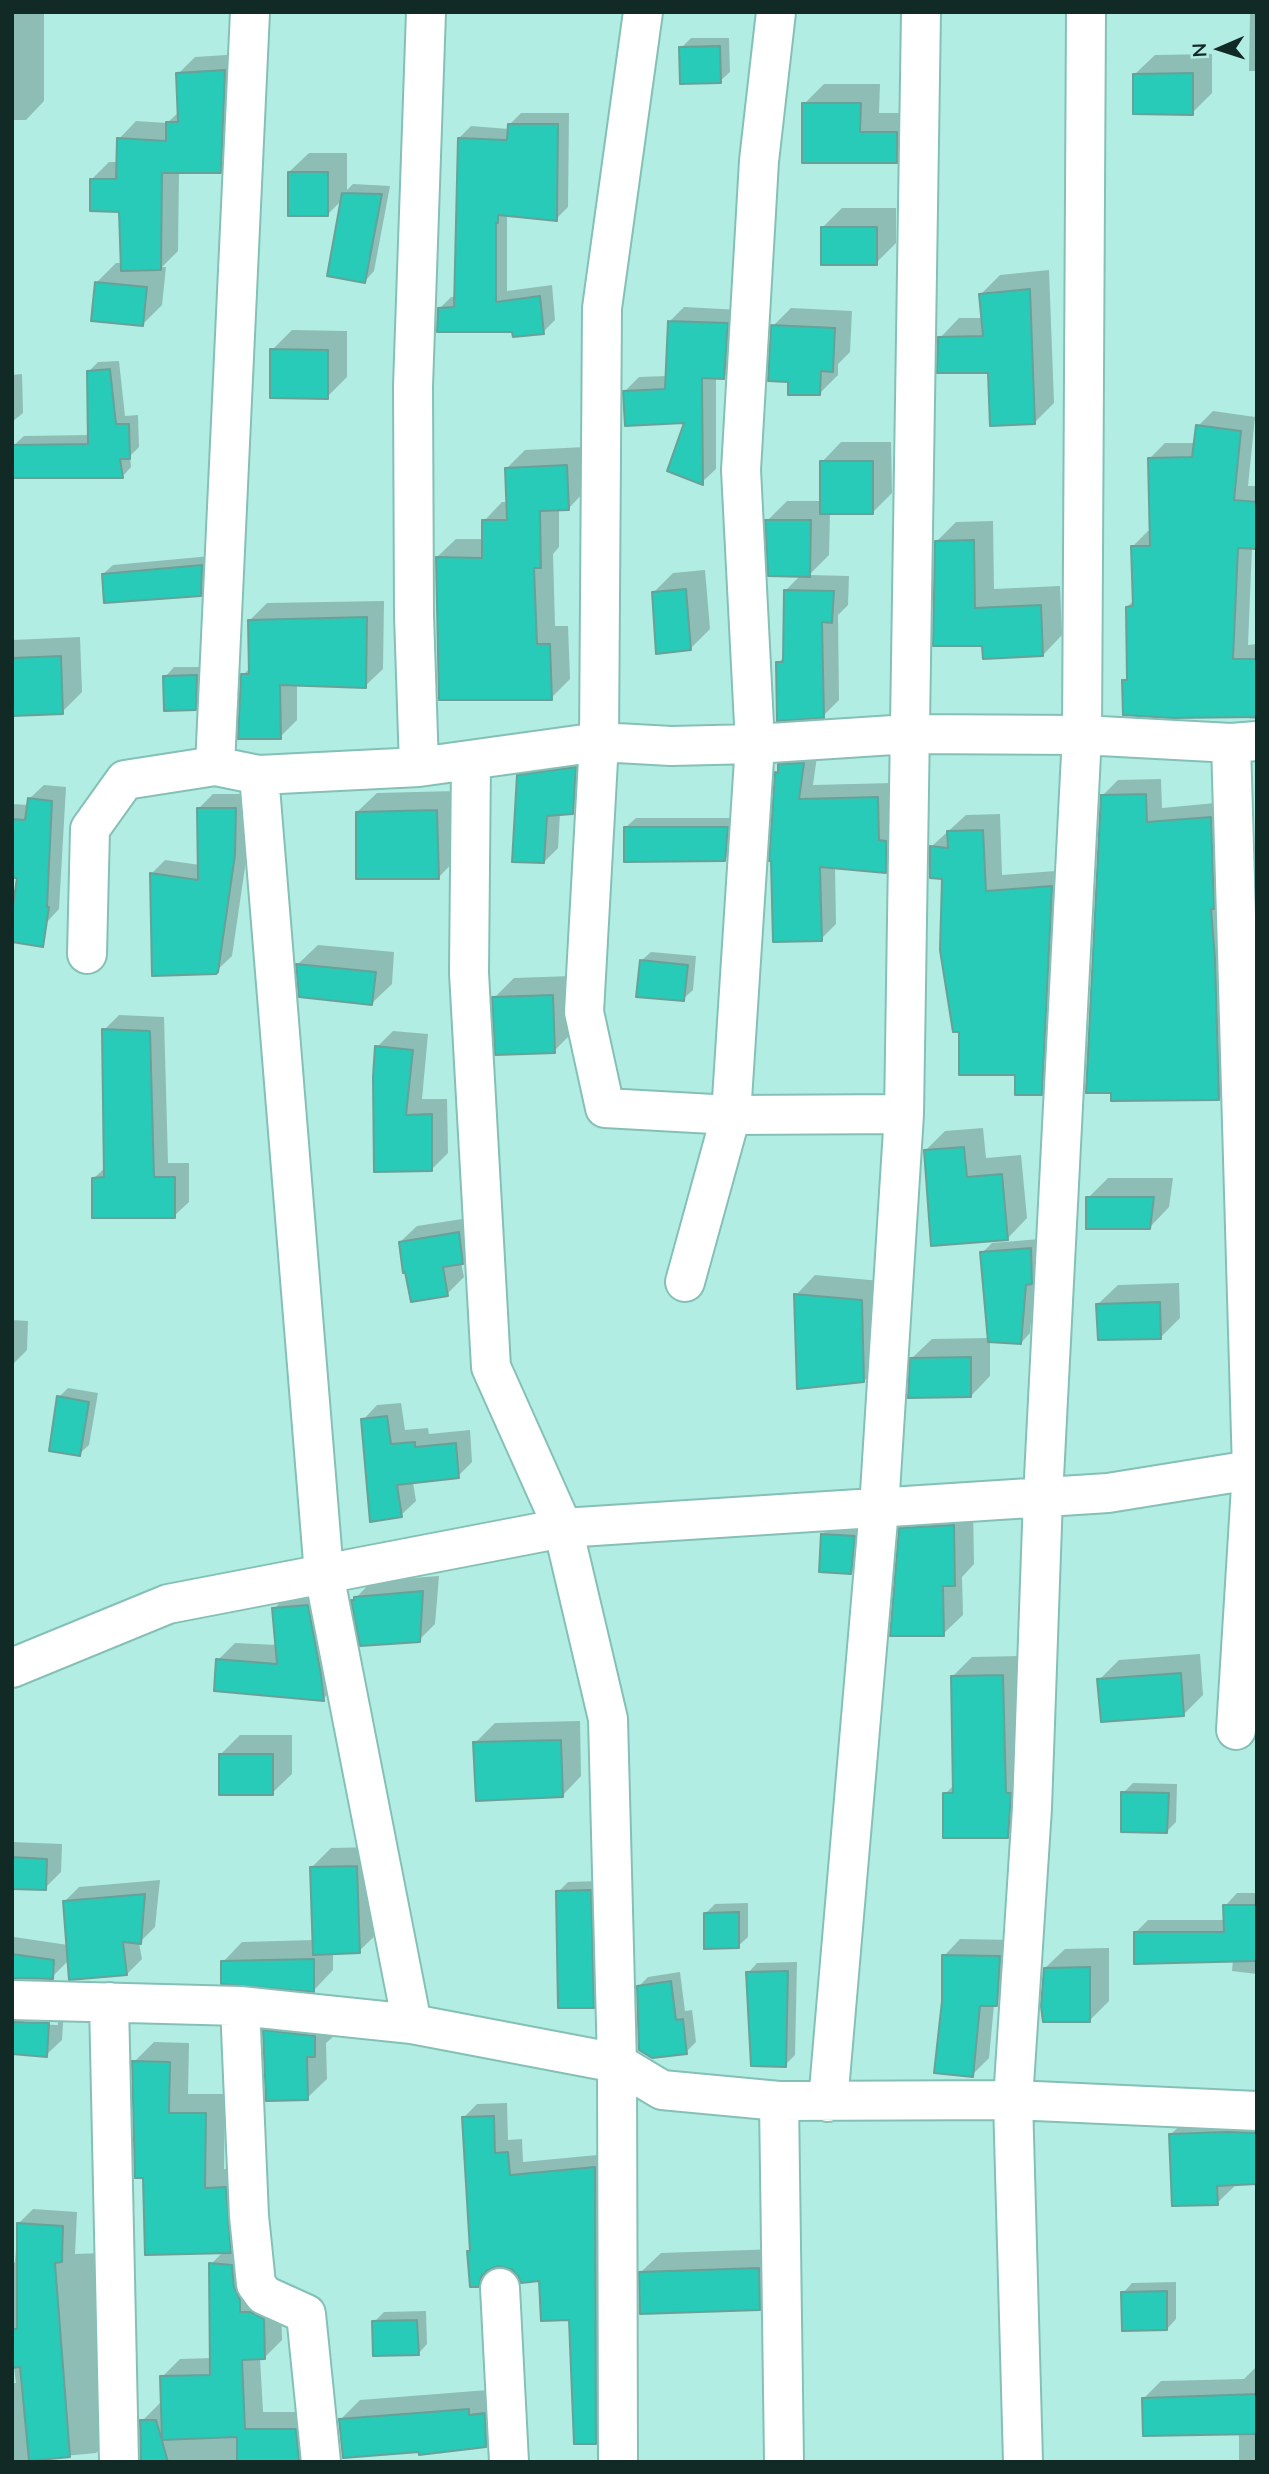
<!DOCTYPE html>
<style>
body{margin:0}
#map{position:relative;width:1269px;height:2474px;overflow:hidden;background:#b1ede3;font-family:Mulish,sans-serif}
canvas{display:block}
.frame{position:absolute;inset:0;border:14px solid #122a26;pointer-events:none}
.north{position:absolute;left:1185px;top:14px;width:70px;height:70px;-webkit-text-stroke:5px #b1ede3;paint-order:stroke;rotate:267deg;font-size:19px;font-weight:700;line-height:28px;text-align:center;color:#122a26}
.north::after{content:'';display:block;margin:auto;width:24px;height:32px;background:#122a26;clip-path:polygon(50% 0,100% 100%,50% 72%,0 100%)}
</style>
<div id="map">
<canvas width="1269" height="2474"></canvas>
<div class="frame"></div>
<div class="north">N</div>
</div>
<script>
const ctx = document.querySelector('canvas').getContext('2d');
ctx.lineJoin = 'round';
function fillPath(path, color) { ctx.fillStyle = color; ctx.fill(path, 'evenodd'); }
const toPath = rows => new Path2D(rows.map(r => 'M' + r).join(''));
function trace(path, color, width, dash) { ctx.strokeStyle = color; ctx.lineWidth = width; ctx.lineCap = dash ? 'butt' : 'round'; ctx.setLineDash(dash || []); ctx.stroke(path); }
fillPath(toPath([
 [12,12,44,12,44,101,26,120,12,120],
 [1250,12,1257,12,1257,71,1249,71],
 [691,38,729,38,730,72,720,81,681,48],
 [242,54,237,154,220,171,179,171,178,251,162,267,166,267,162,305,143,324,96,283,116,263,122,263,121,210,92,179,109,162,118,162,119,139,136,121,167,123,180,111,178,74,195,57],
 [1212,54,1212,93,1192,113,1135,74,1155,55],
 [824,84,880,84,879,113,916,113,916,141,896,161,804,104],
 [521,113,569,113,568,207,556,219,507,214,507,291,552,285,555,320,543,332,514,331,439,309,451,297,456,297,459,138,471,126,509,129,509,125],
 [309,153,347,153,347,190,353,184,390,186,374,271,365,281,343,199,328,214,289,172],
 [842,208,896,208,896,243,876,263,822,228],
 [1049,270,1054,403,1034,423,990,371,940,338,959,318,983,318,980,295,1000,275],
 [684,307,741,310,738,363,724,377,716,377,716,469,702,482,687,421,625,391,639,377,667,376,670,321],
 [791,308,852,311,850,352,838,364,838,375,820,393,790,380,773,326],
 [292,330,347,331,347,377,327,397,272,350],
 [119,361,125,416,138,415,139,447,130,456,131,467,122,477,14,445,24,436,90,435,89,371,98,362],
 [22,374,23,413,12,422,12,375],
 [1213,411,1255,417,1248,486,1257,486,1257,547,1252,547,1248,645,1257,644,1257,719,1246,718,1246,716,1124,681,1129,676,1127,607,1134,600,1133,546,1148,531,1151,531,1150,458,1165,443,1196,443,1198,426],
 [841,442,891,442,892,493,872,513,830,512,829,555,809,575,849,576,848,605,838,615,839,700,823,716,778,663,784,657,785,591,801,575,767,521,787,501,822,501,822,462],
 [585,447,587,489,569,508,559,509,559,547,553,554,555,626,568,626,570,679,551,698,437,557,456,539,484,539,484,521,502,502,508,502,507,468,525,450],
 [993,521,994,589,1060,586,1062,635,1043,655,984,644,936,542,956,522],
 [211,556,210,585,200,594,103,574,113,565],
 [705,570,710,629,690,649,653,593,673,573],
 [384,601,383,669,365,686,297,684,297,720,280,737,243,675,251,667,249,621,267,603],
 [80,637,82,692,62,712,12,714,12,640],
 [174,667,206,667,205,699,195,708,165,677],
 [818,749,813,785,892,783,900,857,885,872,835,866,836,924,821,939,777,773,780,770,780,765,795,750],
 [589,754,586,798,572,812,560,813,558,848,544,862,519,776,533,762],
 [1257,762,1257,816,1255,764],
 [1161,779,1162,808,1226,802,1234,1083,1219,1098,1103,795,1118,780],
 [44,785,66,787,59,909,45,924,19,876,12,876,12,804,29,805,29,799],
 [456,791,458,857,439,877,357,812,377,793],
 [213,794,249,794,249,840,232,956,215,972,151,874,165,860,200,865,199,808],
 [1000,814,1002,875,1069,870,1058,1076,1041,1093,961,1029,944,877,932,846,966,815],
 [636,818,736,818,734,850,725,859,626,827],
 [318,945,394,952,392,984,372,1003,298,964],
 [651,952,696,956,693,990,683,999,641,961],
 [572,976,574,1031,554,1051,494,998,514,978],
 [119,1015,164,1017,168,1163,189,1163,189,1202,174,1216,94,1178,106,1167,104,1030],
 [393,1031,428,1034,422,1099,447,1099,448,1153,432,1169,376,1170,377,1047],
 [983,1128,986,1158,1021,1155,1027,1218,1008,1238,925,1151,945,1131],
 [1108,1178,1173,1178,1169,1207,1150,1227,1088,1198],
 [475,1217,479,1246,461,1263,464,1277,447,1294,400,1242,417,1226],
 [1040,1239,1041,1273,1035,1279,1030,1333,1021,1343,990,1340,990,1376,971,1396,912,1358,932,1339,990,1338,982,1253,992,1243],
 [815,1275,881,1281,883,1361,864,1381,796,1295],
 [1179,1283,1180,1318,1161,1337,1098,1304,1118,1285],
 [12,1320,28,1321,27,1350,12,1365],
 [68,1388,98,1393,89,1445,79,1454,59,1397],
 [401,1403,405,1430,428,1428,429,1434,470,1430,472,1462,458,1476,413,1482,416,1501,401,1515,363,1420,377,1405],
 [973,1507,974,1564,962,1577,963,1615,943,1634,901,1529,921,1509],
 [832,1525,863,1527,860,1563,851,1572,822,1535],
 [439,1576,435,1624,419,1640,353,1601,372,1581],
 [325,1588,340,1682,323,1699,218,1660,235,1643,277,1645,274,1609,291,1591],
 [1200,1654,1203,1695,1184,1714,1099,1680,1119,1660],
 [1022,1656,1027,1816,1007,1836,945,1794,955,1784,952,1677,972,1657],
 [580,1721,581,1776,562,1796,475,1743,495,1723],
 [240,1735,292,1735,292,1774,272,1793,221,1754],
 [1133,1783,1177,1784,1176,1822,1167,1831,1123,1793],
 [12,1842,62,1844,61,1872,45,1888,14,1887,14,1937,68,1945,64,1902,79,1887,160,1880,155,1927,139,1943,142,1959,127,1974,69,1960,52,1977,12,1976],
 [376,1847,379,1932,359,1951,333,1952,333,1970,314,1990,223,1962,242,1942,314,1940,311,1868,331,1848],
 [599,1881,603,1997,593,2006,558,1892,568,1882],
 [1237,1893,1257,1893,1257,1974,1232,1971,1233,1960,1135,1933,1148,1920,1225,1920,1225,1906],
 [748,1903,748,1937,738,1946,706,1913,715,1904],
 [960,1939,1016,1940,1013,1988,994,2005,989,2058,972,2075,944,2030,944,1956],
 [1109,1948,1109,2001,1089,2021,1045,1968,1065,1949],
 [797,1962,795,2055,785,2065,748,1973,757,1963],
 [680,1972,685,2011,692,2010,696,2042,686,2052,639,1986,648,1977],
 [12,1999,64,2008,62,2040,46,2055,12,2052],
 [24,2020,58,2021,58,2025,24,2024],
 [284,2012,334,2017,334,2036,326,2043,327,2079,307,2098,265,2031],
 [154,2042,189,2043,188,2094,225,2094,224,2169,245,2168,281,2301,282,2340,264,2358,260,2358,263,2412,313,2412,326,2462,143,2462,142,2421,160,2403,163,2403,162,2377,180,2359,212,2358,211,2264,224,2251,144,2176,134,2062],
 [507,2103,508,2140,522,2139,523,2162,608,2154,609,2428,595,2442,571,2319,541,2279,519,2275,510,2267,498,2264,493,2266,492,2271,478,2285,472,2250,463,2118,477,2104],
 [1257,2114,1257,2182,1238,2183,1217,2203,1171,2134,1191,2115],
 [33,2209,77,2212,75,2254,103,2253,111,2439,96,2453,32,2459,32,2462,12,2462,12,2383,16,2383,12,2349,12,2265,15,2262,18,2224],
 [778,2249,779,2289,759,2308,641,2272,661,2253],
 [1176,2282,1176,2319,1167,2329,1123,2293,1132,2283],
 [426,2311,427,2344,418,2354,374,2322,384,2312],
 [1257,2366,1257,2462,1239,2462,1239,2432,1144,2398,1161,2381,1244,2379],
 [488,2390,505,2426,486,2446,420,2450,340,2420,360,2400]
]), '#0003');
const building = toPath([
 [720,46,721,83,680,84,679,47,720,46],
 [225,70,221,173,162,173,161,270,121,271,119,212,90,211,90,179,116,179,117,138,166,141,166,122,178,122,176,73,225,70],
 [1193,73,1193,115,1133,114,1133,74,1193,73],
 [802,103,861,103,860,132,897,132,897,163,802,163,802,103],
 [508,124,558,124,557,221,498,215,498,223,496,223,496,302,540,296,544,334,513,337,512,332,437,332,438,308,454,307,458,138,507,140,508,124],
 [288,172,328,172,328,216,288,216,288,172],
 [342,193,382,194,365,283,327,276,342,193],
 [821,227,877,227,877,265,821,265,821,227],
 [95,282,147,287,143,326,91,321,95,282],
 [1030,289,1035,424,990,426,988,373,937,373,938,337,983,336,979,294,1030,289],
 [668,321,728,323,724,379,702,378,703,485,667,471,684,423,625,426,623,391,665,389,668,321],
 [771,325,835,328,833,372,821,371,820,395,788,395,788,382,768,381,771,325],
 [270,349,328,350,328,399,270,398,270,349],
 [110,369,116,424,129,424,130,459,120,459,123,478,12,478,12,445,88,444,87,371,110,369],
 [1196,425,1241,431,1234,500,1257,502,1257,549,1238,548,1233,659,1257,659,1257,717,1170,718,1123,715,1122,680,1127,680,1126,607,1133,606,1131,546,1150,546,1148,458,1192,457,1196,425],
 [820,461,873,461,873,514,820,514,820,461],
 [567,465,569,510,540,511,541,568,534,568,537,644,550,644,552,700,439,700,436,557,482,558,482,520,507,520,505,468,567,465],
 [765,520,811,520,810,577,768,576,765,520],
 [974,540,975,608,1041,605,1043,656,983,659,982,646,933,646,935,541,974,540],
 [202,565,201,596,104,603,102,574,202,565],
 [686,589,691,650,656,654,652,592,686,589],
 [784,590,834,591,832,623,822,622,824,718,777,721,776,662,783,662,784,590],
 [367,617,366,688,280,685,281,739,238,739,241,674,249,674,248,620,367,617],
 [61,656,63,714,12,716,12,658,61,656],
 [197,675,196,710,164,711,163,676,197,675],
 [804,763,799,799,878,797,879,840,886,841,886,873,820,867,822,941,773,942,771,861,769,861,775,772,778,773,778,764,804,763],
 [576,767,573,814,547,816,544,863,512,862,517,775,576,767],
 [1146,794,1147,822,1211,817,1214,909,1211,909,1215,959,1219,1100,1111,1101,1111,1093,1086,1093,1101,795,1146,794],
 [28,798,52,801,47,907,49,907,43,947,12,942,12,912,17,878,12,878,12,819,25,820,28,798],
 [197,808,236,808,235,855,218,972,216,974,152,976,150,873,198,880,197,808],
 [437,810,439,879,356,879,356,812,437,810],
 [624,827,728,827,725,861,624,862,624,827],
 [983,830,986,891,1052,886,1042,1095,1015,1095,1015,1075,959,1075,959,1032,953,1032,940,950,942,879,930,878,930,846,948,848,947,831,983,830],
 [640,960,688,965,684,1001,636,997,640,960],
 [296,964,376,972,372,1005,299,997,296,964],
 [553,995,555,1053,495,1055,492,997,553,995],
 [102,1029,150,1031,154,1177,175,1177,175,1218,92,1218,92,1178,104,1177,102,1029],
 [375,1046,413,1050,406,1115,432,1114,432,1171,374,1172,373,1077,375,1046],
 [964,1147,967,1177,1002,1174,1008,1240,931,1246,924,1150,964,1147],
 [1086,1197,1154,1197,1150,1229,1086,1229,1086,1197],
 [459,1232,463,1264,443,1267,448,1296,411,1302,405,1272,403,1273,399,1242,459,1232],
 [1031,1248,1032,1284,1026,1285,1021,1344,988,1342,980,1252,1031,1248],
 [794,1294,862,1300,864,1382,797,1389,794,1294],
 [1160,1302,1161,1339,1098,1340,1096,1304,1160,1302],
 [971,1357,971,1397,908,1398,910,1358,971,1357],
 [57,1396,89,1402,80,1456,49,1451,57,1396],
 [387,1416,391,1444,415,1442,415,1447,456,1443,459,1478,397,1485,402,1517,370,1522,361,1419,387,1416],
 [954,1525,955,1586,943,1586,944,1636,890,1636,899,1528,954,1525],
 [821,1534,855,1536,851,1574,819,1572,821,1534],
 [423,1591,420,1642,360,1646,351,1600,354,1600,354,1597,423,1591],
 [308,1605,321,1675,324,1701,214,1691,216,1659,277,1664,272,1608,308,1605],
 [1181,1673,1184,1716,1101,1722,1097,1679,1181,1673],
 [1003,1675,1006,1793,1011,1793,1008,1838,943,1838,943,1793,953,1793,951,1676,1003,1675],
 [561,1740,563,1797,476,1801,473,1742,561,1740],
 [219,1754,273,1754,273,1795,219,1795,219,1754],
 [1121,1792,1169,1793,1167,1833,1121,1832,1121,1792],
 [12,1857,47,1859,46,1890,12,1889,12,1857],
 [357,1866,360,1953,313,1955,310,1867,357,1866],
 [591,1890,594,2008,558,2008,556,1891,591,1890],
 [145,1894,141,1944,123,1942,127,1975,69,1980,63,1901,145,1894],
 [1223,1905,1257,1905,1257,1961,1134,1964,1134,1932,1224,1932,1223,1905],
 [739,1912,739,1948,704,1949,704,1913,739,1912],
 [12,1954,54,1960,53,1979,12,1978,12,1954],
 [942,1955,1000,1956,997,2006,980,2006,973,2077,934,2073,942,2001,942,1955],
 [314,1959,314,1992,221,1984,221,1961,314,1959],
 [1090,1967,1090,2022,1043,2022,1041,2006,1044,1968,1090,1967],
 [788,1971,786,2067,751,2066,746,1972,788,1971],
 [671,1981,676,2020,683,2019,687,2054,652,2058,639,2050,637,1986,671,1981],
 [12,2022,49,2023,47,2057,12,2054,12,2022],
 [263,2030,315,2036,315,2057,307,2057,308,2100,266,2101,263,2030],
 [132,2061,170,2062,169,2113,206,2113,205,2188,226,2187,231,2253,145,2255,143,2178,135,2178,132,2061],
 [494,2116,495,2153,508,2152,510,2175,595,2167,596,2444,574,2444,569,2320,541,2321,539,2281,521,2283,518,2276,511,2269,498,2266,488,2270,481,2277,479,2287,470,2287,467,2251,470,2251,462,2117,494,2116],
 [1227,2132,1257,2133,1257,2184,1217,2186,1218,2205,1172,2206,1169,2134,1227,2132],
 [17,2223,63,2226,62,2262,55,2263,70,2457,29,2461,20,2367,12,2368,12,2329,17,2329,17,2223],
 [209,2263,232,2265,234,2287,240,2300,240,2312,251,2312,264,2319,265,2359,242,2360,245,2429,296,2429,299,2461,237,2462,237,2437,162,2440,160,2376,210,2375,209,2263],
 [759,2268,760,2310,640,2314,639,2272,759,2268],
 [1167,2291,1167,2330,1122,2331,1121,2292,1167,2291],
 [417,2320,419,2355,373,2356,372,2321,417,2320],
 [1257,2394,1257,2434,1143,2436,1142,2398,1257,2394],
 [469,2409,469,2415,485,2413,486,2447,419,2455,419,2452,343,2458,339,2419,469,2409],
 [140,2420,156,2420,168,2462,141,2462,140,2420]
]);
fillPath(building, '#28cab8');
trace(building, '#67a198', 2);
const minor = toPath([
 [250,12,215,766,259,775],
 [643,12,602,308,599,742,584,1012,605,1108,731,1115,904,1114,921,12],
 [1231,743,1252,1470,1236,1730],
 [471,761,469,973,491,1367,563,1528,608,1719,617,2063,618,2462],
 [419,767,414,615,413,386,426,12],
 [87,954,90,829,125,780,215,766],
 [685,1282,731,1115,755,744,741,470,759,161,776,12],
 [12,1668,168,1604,563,1528,1108,1493,1257,1469],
 [12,2000,240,2006,412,2024,617,2063,662,2090,779,2101,1013,2100,1257,2111],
 [109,2002,119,2462],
 [240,2006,249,2216,256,2284,264,2295,306,2314,321,2462],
 [412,2024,324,1574,259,775,419,767,599,742,671,746,755,744,909,734,1082,735,1231,743,1257,741],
 [779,2101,784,2462],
 [828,2102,879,1508,904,1114],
 [500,2288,509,2462],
 [1023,2462,1013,2100,1032,1808,1043,1497,1082,735,1086,12]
]);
trace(minor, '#85c0b7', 42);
trace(minor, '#fff', 38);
</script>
